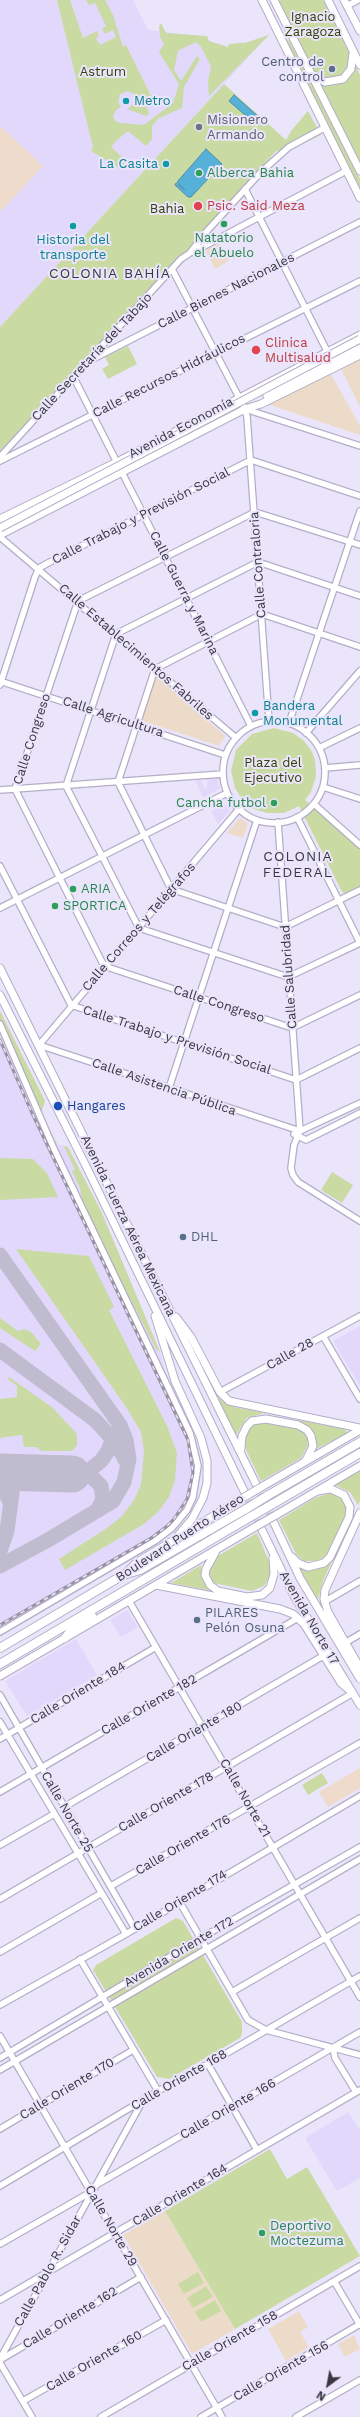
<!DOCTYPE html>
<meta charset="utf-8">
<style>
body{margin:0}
#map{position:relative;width:360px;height:2417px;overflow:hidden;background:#eae5fb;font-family:"Work Sans",sans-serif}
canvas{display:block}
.north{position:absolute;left:308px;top:2365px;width:40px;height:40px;-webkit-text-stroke:3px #eae5fb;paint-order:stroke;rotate:212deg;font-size:11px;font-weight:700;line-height:16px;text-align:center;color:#3a3742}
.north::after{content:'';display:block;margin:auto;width:14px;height:18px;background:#3a3742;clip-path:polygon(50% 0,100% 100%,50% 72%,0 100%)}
</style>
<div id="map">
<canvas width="360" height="2417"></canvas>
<div class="north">N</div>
</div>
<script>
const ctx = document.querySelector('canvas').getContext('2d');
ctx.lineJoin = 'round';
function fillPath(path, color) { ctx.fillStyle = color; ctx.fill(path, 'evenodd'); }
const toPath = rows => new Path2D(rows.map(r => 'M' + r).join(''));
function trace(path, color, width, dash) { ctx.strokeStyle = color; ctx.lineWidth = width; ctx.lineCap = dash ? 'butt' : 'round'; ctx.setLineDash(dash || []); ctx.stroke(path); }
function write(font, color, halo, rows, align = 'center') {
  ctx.font = font + ' "Work Sans",sans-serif'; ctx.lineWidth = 4; ctx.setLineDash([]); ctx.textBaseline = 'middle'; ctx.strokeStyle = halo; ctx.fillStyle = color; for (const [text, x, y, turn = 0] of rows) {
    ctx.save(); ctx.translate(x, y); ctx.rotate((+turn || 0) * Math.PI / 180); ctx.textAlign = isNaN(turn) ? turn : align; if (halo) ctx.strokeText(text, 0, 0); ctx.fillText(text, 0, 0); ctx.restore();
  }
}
fillPath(toPath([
 [0,0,133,0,148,30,207,37,209,41,228,47,229,44,233,46,239,42,245,43,269,35,0,327],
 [217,777,220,789,203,797,195,780,200,779,205,789,207,788,207,778],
 [225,804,230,811,218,824,211,811],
 [0,1011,45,1101,41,1113,57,1144,68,1147,106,1222,160,1352,166,1376,197,1443,201,1475,195,1502,180,1525,171,1534,0,1636],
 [360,1326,360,1386,333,1341],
 [127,1610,138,1627,121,1637,110,1620],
 [76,1639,97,1675,27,1716,5,1681],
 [348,2112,360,2130,360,2178,337,2191,305,2138]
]), '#e1d8fb');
fillPath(toPath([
 [0,126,43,166,0,212],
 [360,1768,360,1788,328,1807,319,1792]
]), '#eedbcb');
fillPath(toPath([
 [220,243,229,261,215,269,205,250],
 [360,359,360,407,341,369],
 [331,374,360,426,360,435,270,405,270,403],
 [156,675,225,736,219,746,143,721,141,718],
 [240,817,248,824,243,838,227,833],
 [165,2211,235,2329,192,2354,123,2235],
 [299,2311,308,2327,300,2332,309,2347,286,2361,268,2329],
 [354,2335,360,2349,345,2357,338,2344]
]), '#eddbca');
fillPath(toPath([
 [57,0,70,0,83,38,97,31,99,36,96,38,100,45,116,37,113,30,105,34,102,29,106,26,95,3,89,5,86,0,105,0,113,15,123,47,126,45,151,96,143,100,149,113,146,116,127,109,134,104,135,99,133,93,128,91,120,94,118,102,121,107,116,110,113,117,116,122,121,123,144,125,173,103,179,84,159,52,164,45,160,36,159,27,161,23,166,33,207,36,209,41,228,47,229,44,245,43,269,35,209,96,208,82,211,66,201,47,196,42,178,51,174,70,181,81,197,56,200,59,184,87,182,108,159,118,152,126,152,139,146,146,128,131,118,139,111,147,127,162,121,169,91,151,93,147],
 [278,0,323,0,360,75,360,162],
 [283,37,289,41,310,79,360,179,360,191],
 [224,84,286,140,291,131,308,111,321,135,288,151,276,151,193,245,30,419,31,421,19,430,21,432,15,440,12,438,0,451,0,327],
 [128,346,137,364,108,379,102,369,109,365,105,357],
 [274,728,293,733,304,741,311,750,315,759,316,776,311,792,305,800,360,845,360,886,344,894,341,890,299,806,284,813,267,813,254,809,243,801,235,788,231,771,236,750,252,734],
 [0,1011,45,1101,41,1113,57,1144,53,1145,0,1023],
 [64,1146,68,1147,101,1211,160,1352,156,1349,83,1206,80,1188,72,1171,75,1170],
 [0,1158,33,1159,47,1173,58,1197,0,1200],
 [332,1172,353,1185,342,1203,321,1190],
 [16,1249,89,1256,114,1307,109,1310,167,1426,177,1453,175,1480,169,1497,158,1512,144,1524,65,1570,59,1559,107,1528,122,1516,134,1500,141,1485,144,1451,141,1432,126,1407],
 [0,1318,18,1331,25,1329,32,1333,41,1344,35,1351,0,1328],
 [9,1377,53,1408,77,1434,77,1445,72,1451,41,1451,37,1447,24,1447,22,1435,0,1438,0,1399,17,1397,17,1386,8,1379],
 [219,1398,234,1407,265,1413,247,1418,236,1435,217,1399],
 [298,1420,345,1429,347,1433,314,1450,310,1428],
 [266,1421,300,1428,307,1435,308,1445,301,1458,261,1481,246,1450,245,1435,253,1425],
 [360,1471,360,1501,358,1505,350,1492,335,1485],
 [330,1493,341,1497,344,1500,346,1506,345,1516,327,1554,318,1561,304,1561,296,1554,279,1520,315,1498],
 [257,1533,271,1566,271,1574,264,1586,252,1591,214,1583,208,1575,210,1563,216,1557],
 [333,1559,323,1581,317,1603,297,1565,309,1570,315,1569],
 [201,1565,202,1579,213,1591,171,1583],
 [322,1773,328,1783,308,1795,302,1785],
 [176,1918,183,1921,242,2022,242,2034,240,2038,169,2079,157,2077,93,1970,96,1965],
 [270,2149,287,2179,307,2167,360,2256,235,2329,165,2211],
 [198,2272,204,2283,184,2294,178,2284],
 [206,2286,213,2297,193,2308,187,2298],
 [215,2300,221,2311,201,2322,195,2312]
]), '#c9dba2');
const water = toPath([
 [234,95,259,117,254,123,229,101,234,95],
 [206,149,222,164,191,197,188,197,175,185,176,183,185,190,177,182,206,149]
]);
fillPath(water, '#56b0d7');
trace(water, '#4e8caa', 1);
trace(toPath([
 [0,1255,120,1425,126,1440,129,1459,124,1482,113,1501,48,1540,0,1566],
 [0,1350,95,1420,116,1443,126,1461],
 [72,1474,88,1471,101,1461,108,1451,115,1433],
 [75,1474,92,1477,101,1486,103,1499,97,1511],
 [0,1481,10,1502],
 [0,1551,7,1531,13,1486,17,1480,23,1476,40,1473]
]), '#c0bccf', 15);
trace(toPath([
 [0,1472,72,1474]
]), '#c0bccf', 37);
trace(toPath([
 [256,1484,274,1523],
 [244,1491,261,1529]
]), '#c7c2d6', 7, [7, 3.5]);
const minor = toPath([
 [347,6,358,0],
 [245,189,327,351],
 [193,252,346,171],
 [172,269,245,409,247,417,269,721],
 [93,359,360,222],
 [73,376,251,726],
 [245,409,360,446],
 [0,457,181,259,190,253,207,231,261,172,289,147,324,128],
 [0,461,360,281],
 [0,537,235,737],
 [360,545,255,512,78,601,15,789,104,966,292,1028,360,995],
 [360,596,258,562,116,634,66,786,139,928,288,977,360,943],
 [360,647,262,614,155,669,118,782,171,889,285,927,360,890],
 [0,681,225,755],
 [0,685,35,577,39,568,48,563,251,460,360,496],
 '223 772a51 51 0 1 1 102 0a51 51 0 1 1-102 0Z',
 [289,723,360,511],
 [306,733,360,671],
 [319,748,360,728],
 [325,768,360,765],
 [323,787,360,799],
 [0,790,223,774],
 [314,804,360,845],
 [239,809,39,1045,300,1131,360,1103],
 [297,817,360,943],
 [278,822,300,1131,294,1145,291,1168,293,1175,298,1182,360,1221],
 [0,866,71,1005,296,1080,360,1048],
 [0,908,227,793],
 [0,1024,54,1149,190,1433,198,1466,193,1497,187,1510,172,1528,155,1541,0,1632],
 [169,1088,257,820],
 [294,1134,306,1140,360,1113],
 [323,1336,360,1399],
 [220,1392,360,1316],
 [129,1601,360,1997],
 [324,1602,360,1581],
 [345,1643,360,1634],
 [0,1695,135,1929],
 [0,1722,126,1934],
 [0,1739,156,1647],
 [0,1792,298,1618],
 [64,1807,323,1656],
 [0,1845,54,1814],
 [111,1886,360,1743],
 [0,1899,353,1693],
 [179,1901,248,2020,266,2030,360,2055],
 [0,1952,100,1894],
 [80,1959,158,2091],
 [232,1992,360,1918],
 [0,2005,126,1934,360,1796],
 [0,2036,222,2417],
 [333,2048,335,2058,356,2092],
 [0,2058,201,1938,360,1847],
 [208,2064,257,2150],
 [0,2070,360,1859],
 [0,2129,133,2050],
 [96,2185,360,2032],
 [0,2186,158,2091,208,2064,360,1976],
 [0,2244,91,2192],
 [334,2281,360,2325],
 [0,2300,360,2090],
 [0,2359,142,2102],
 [0,2360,141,2277],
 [0,2363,32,2417],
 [23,2401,166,2320],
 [101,2417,360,2266],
 [201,2417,360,2324],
 [296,2417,360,2380]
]);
const major = toPath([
 [262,0,360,198],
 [274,0,360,171],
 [328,0,360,65],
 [344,0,360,31],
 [313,75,325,82,343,79,351,69,353,53],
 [267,396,360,348],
 [0,519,117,462,360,335],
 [0,535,245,409,261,404,360,355],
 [0,968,256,1484],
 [0,995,86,1166,244,1491],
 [155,1316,175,1381,201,1438,207,1461,207,1483,203,1498,192,1519,175,1539],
 [176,1317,191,1337,220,1392,229,1401,360,1428],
 [241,1449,242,1436,247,1426,252,1421,266,1419,298,1425,307,1430,311,1436,313,1446,306,1460],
 [263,1486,360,1430],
 [360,1513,325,1590,324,1599,328,1612,360,1668],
 [276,1515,360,1466],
 [274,1523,300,1578,360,1679],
 [262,1530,294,1596,360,1705],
 [215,1553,206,1569,205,1575,210,1585,218,1591,247,1597,262,1595,270,1588,274,1574,273,1558],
 [292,1557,298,1563,308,1567,324,1563,330,1557,349,1517,350,1507,344,1495,331,1489,317,1491],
 [124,1575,136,1563,241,1499],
 [156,1585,280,1609,293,1614,304,1624,341,1683,353,1693],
 [0,1676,255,1527]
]);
const highway = toPath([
 [267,1496,360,1442],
 [271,1505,360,1453],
 [65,1638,72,1629,92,1616],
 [0,1648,123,1575,140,1570,246,1509],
 [0,1664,250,1517]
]);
trace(minor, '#b4adc7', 8);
trace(major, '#b4adc7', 9);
trace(highway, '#b4adc7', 10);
trace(minor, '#fff', 5.5);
trace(major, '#fff', 7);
trace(highway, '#fff', 8);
const rail = toPath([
 [0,1040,31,1111,188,1440,193,1473,187,1499,174,1519,166,1527,151,1538,0,1625]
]);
trace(rail, '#9793a3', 3);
trace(rail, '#eae5fb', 1.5, [4.5]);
const majorBridge = toPath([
 [0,528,360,339],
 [241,1499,263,1486],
 [255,1527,276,1515]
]);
const highwayBridge = toPath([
 [246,1509,267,1496],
 [250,1517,271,1505]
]);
trace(majorBridge, '#b4adc7', 9, []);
trace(highwayBridge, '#b4adc7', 10, []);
trace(majorBridge, '#fff', 7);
trace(highwayBridge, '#fff', 8);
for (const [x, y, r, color] of [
 [332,69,4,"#5c6f8a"],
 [126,101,4,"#0f9aa8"],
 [199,127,4,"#6b7280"],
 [166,164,4,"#0f9aa8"],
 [199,173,4,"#2e9e5b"],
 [198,206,5,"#e0444e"],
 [224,224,4,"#2e9e5b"],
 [73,226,4,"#0f9aa8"],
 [256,350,5,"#e0444e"],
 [255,713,4,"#0f9aa8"],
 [274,803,4,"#2e9e5b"],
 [73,889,4,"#2e9e5b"],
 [55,906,4,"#2e9e5b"],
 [58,1106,5,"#1a4fb4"],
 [183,1237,4,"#5c6f8a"],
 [197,1620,4,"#5c6f8a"],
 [262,2233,4,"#2e9e5b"]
]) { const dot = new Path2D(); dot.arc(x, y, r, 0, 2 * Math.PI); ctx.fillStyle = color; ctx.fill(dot); trace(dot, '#eae5fb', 1.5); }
write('13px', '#344107', '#eae5fb', [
 ["Ignacio",313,17],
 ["Zaragoza",313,32],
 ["Astrum",103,72],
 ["Bahia",167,209],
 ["Plaza del",273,763],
 ["Ejecutivo",273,778]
]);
write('13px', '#4e5e75', '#eae5fb', [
 ["Centro de",324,62,"right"],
 ["control",324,77,"right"],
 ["DHL",191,1237],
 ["PILARES",205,1613],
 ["Pelón Osuna",205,1628]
], 'left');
write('13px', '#0d838f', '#eae5fb', [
 ["Metro",134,101],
 ["La Casita",158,164,"right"],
 ["Historia del",73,240,"center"],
 ["transporte",73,255,"center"],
 ["Bandera",263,706],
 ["Monumental",263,721]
], 'left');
write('13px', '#5b616d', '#eae5fb', [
 ["Misionero",207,120],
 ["Armando",207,135]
], 'left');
write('13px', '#27864d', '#eae5fb', [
 ["Alberca Bahia",207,173],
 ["Natatorio",224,238,"center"],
 ["el Abuelo",224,253,"center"],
 ["Cancha futbol",266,803,"right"],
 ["ARIA",81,889],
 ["SPORTICA",63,906],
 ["Deportivo",270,2226],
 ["Moctezuma",270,2241]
], 'left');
write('13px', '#be3a42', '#eae5fb', [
 ["Psic. Said Meza",207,206],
 ["Clinica",265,343],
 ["Multisalud",265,358]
], 'left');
write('13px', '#3a3742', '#eae5fb', [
 ["Calle Bienes Nacionales",226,291,-27],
 ["Calle Secretaría del Tabajo",92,357,-47],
 ["Calle Recursos Hidráulicos",169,376,-27],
 ["Avenida Economía",181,428,-28],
 ["Calle Trabajo y Previsión Social",141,516,-27],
 ["Calle Contraloria",258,565,-94],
 ["Calle Guerra y Marina",184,593,63],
 ["Calle Establecimientos Fabriles",136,652,41],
 ["Calle Agricultura",113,717,18],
 ["Calle Congreso",32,739,-72],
 ["Calle Correos y Telégrafos",139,927,-49],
 ["Calle Salubridad",289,977,-94],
 ["Calle Congreso",219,1004,18],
 ["Calle Trabajo y Previsión Social",177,1040,18],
 ["Calle Asistencia Pública",164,1087,19],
 ["Avenida Fuerza Aérea Mexicana",128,1226,64],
 ["Calle 28",290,1354,-29],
 ["Boulevard Puerto Aéreo",180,1538,-33],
 ["Avenida Norte 17",309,1618,60],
 ["Calle Oriente 184",78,1693,-31],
 ["Calle Oriente 182",149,1705,-30],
 ["Calle Oriente 180",194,1732,-30],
 ["Calle Norte 21",245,1798,60],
 ["Calle Oriente 178",166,1802,-30],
 ["Calle Norte 25",67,1812,60],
 ["Calle Oriente 176",183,1845,-30],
 ["Calle Oriente 174",180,1901,-31],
 ["Avenida Oriente 172",179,1952,-31],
 ["Calle Oriente 168",179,2080,-30],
 ["Calle Oriente 170",67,2089,-31],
 ["Calle Oriente 166",228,2109,-30],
 ["Calle Oriente 164",180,2195,-31],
 ["Calle Norte 29",111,2226,60],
 ["Calle Pablo R. Sidar",48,2271,-61],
 ["Calle Oriente 162",70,2318,-31],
 ["Calle Oriente 158",230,2341,-30],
 ["Calle Oriente 160",94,2361,-30],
 ["Calle Oriente 156",281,2371,-30]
]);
write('13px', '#164399', '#eae5fb', [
 ["Hangares",67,1106]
], 'left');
ctx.letterSpacing = '1px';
write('14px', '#3a3742', '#eae5fb', [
 ["COLONIA BAHÍA",110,274],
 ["COLONIA",298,857],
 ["FEDERAL",298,873]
]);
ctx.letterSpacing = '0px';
</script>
